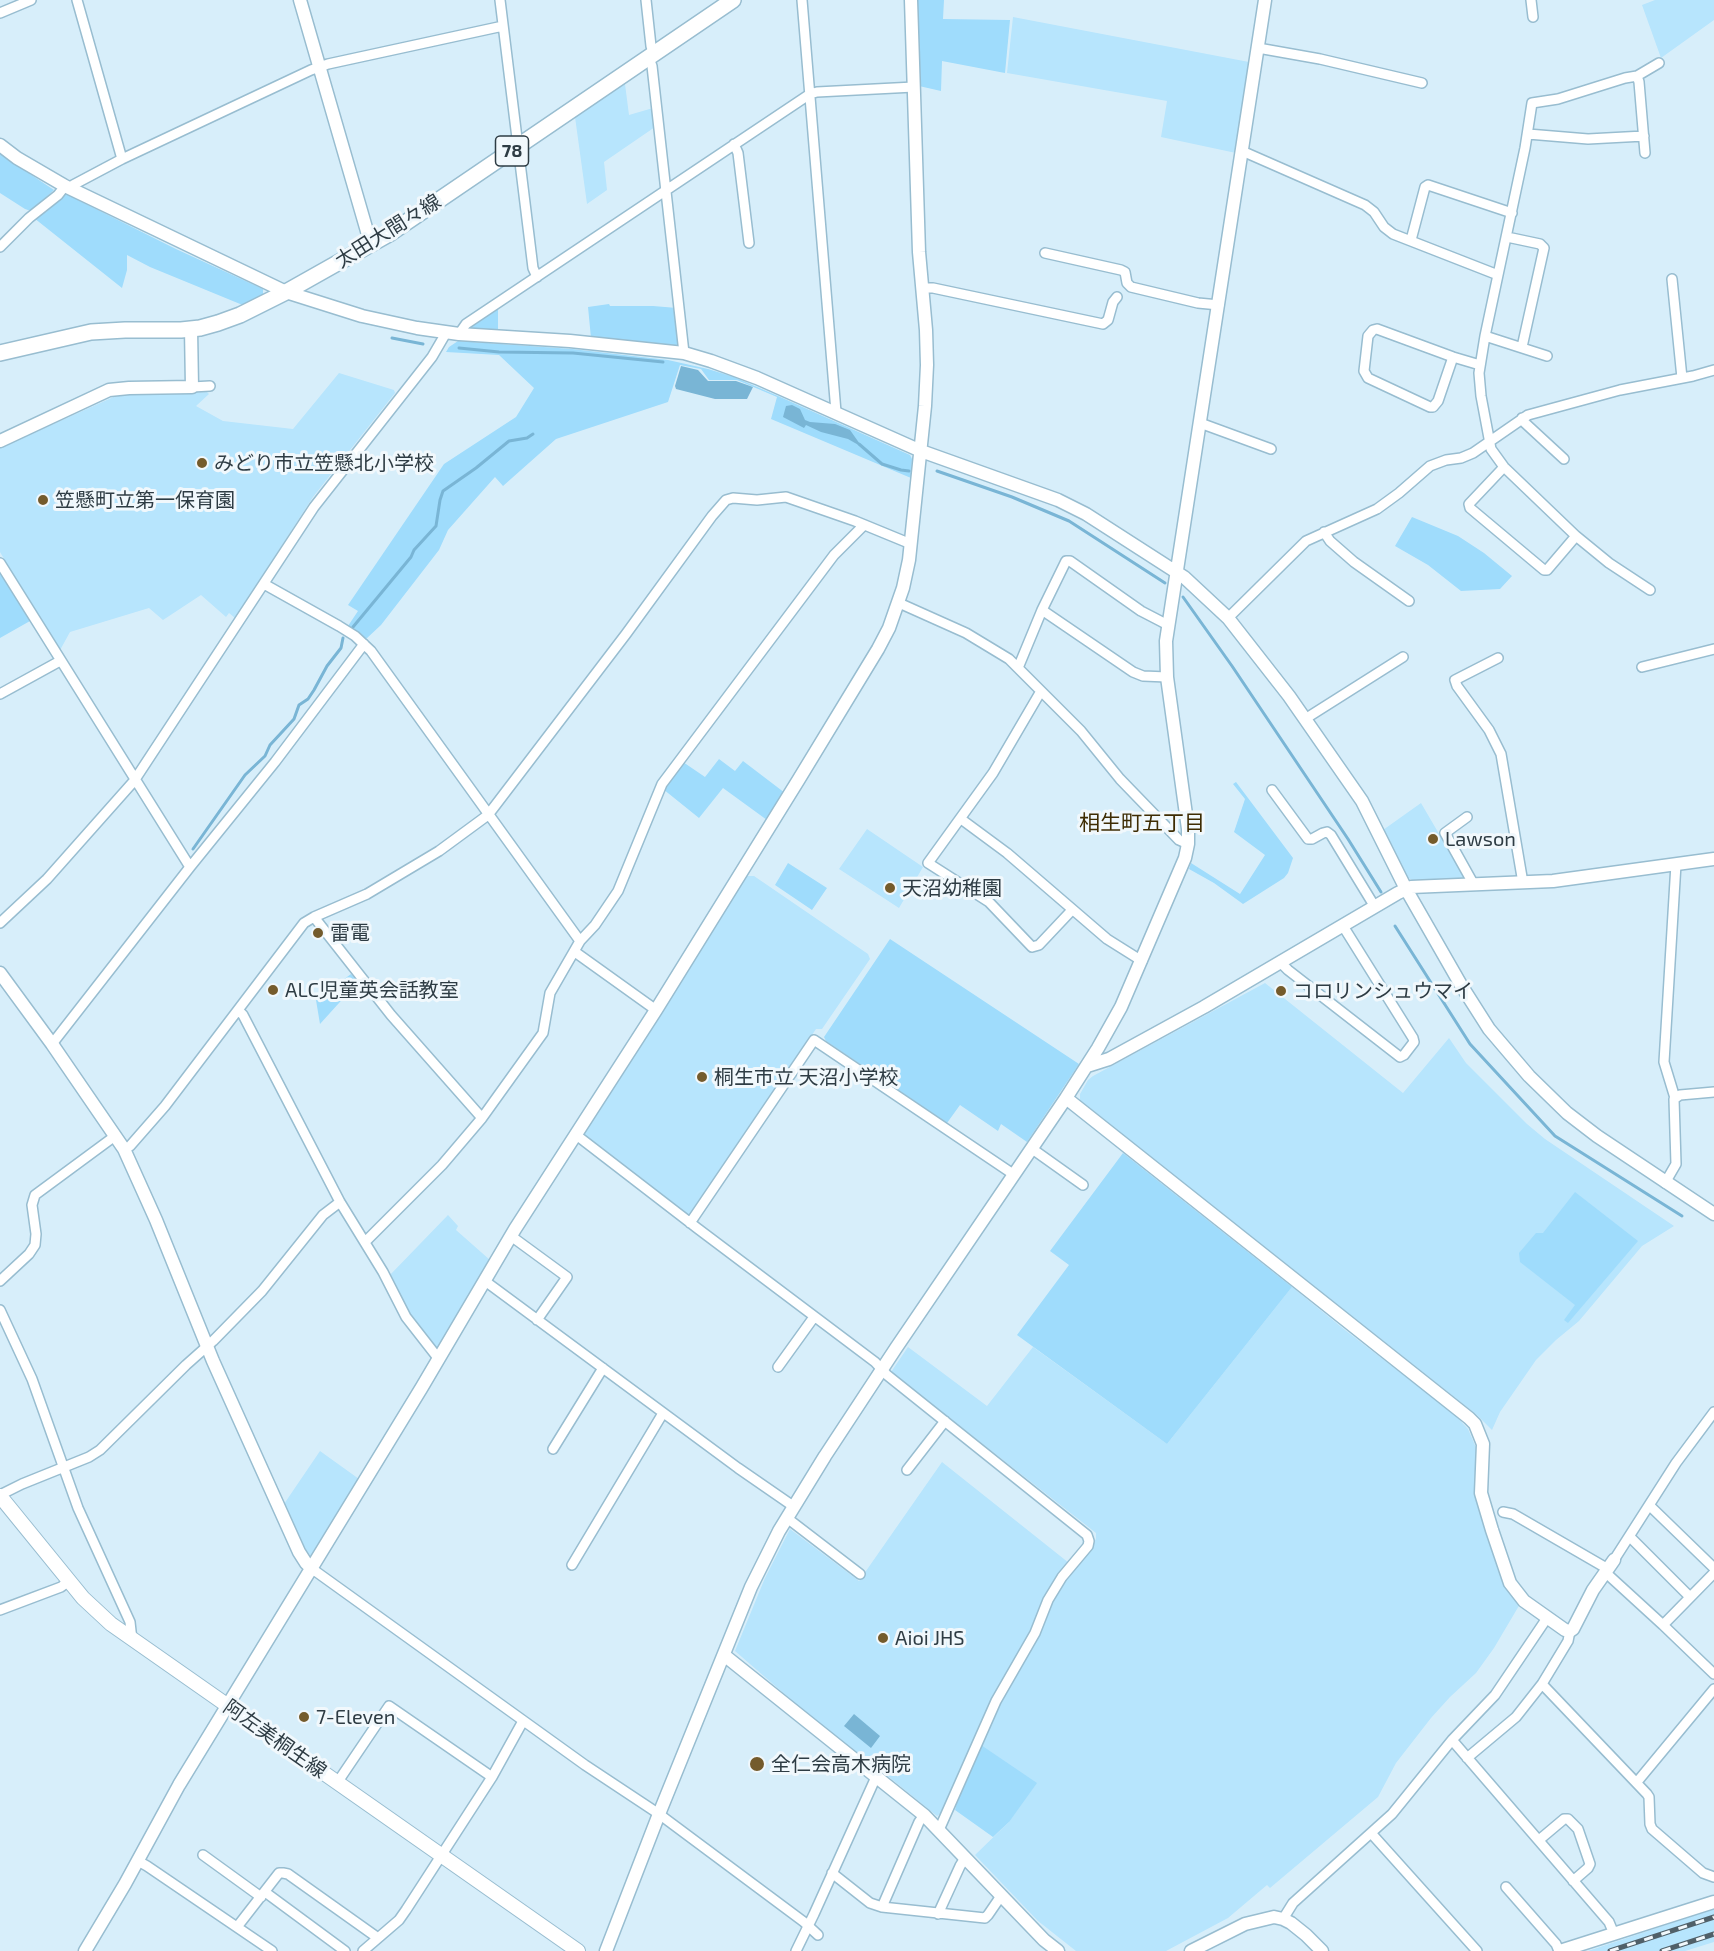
<!DOCTYPE html>
<meta charset="utf-8">
<style>
body{margin:0}
canvas{display:block;background:#d7eefa}
</style>
<canvas width="1714" height="1951"></canvas>
<script>
const ctx = document.querySelector('canvas').getContext('2d');
ctx.lineJoin = 'round';
function fillPath(path, color) { ctx.fillStyle = color; ctx.fill(path, 'evenodd'); }
const toPath = rows => new Path2D(rows.map(r => 'M' + r).join(''));
function trace(path, color, width, dash) { ctx.strokeStyle = color; ctx.lineWidth = width; ctx.lineCap = dash ? 'butt' : 'round'; ctx.setLineDash(dash || []); ctx.stroke(path); }
function write(font, color, halo, rows, align = 'center') {
  ctx.font = font + ' "Exo 2","Noto Sans JP",sans-serif'; ctx.lineWidth = 6; ctx.setLineDash([]); ctx.textBaseline = 'middle'; ctx.strokeStyle = halo; ctx.fillStyle = color; for (const [text, x, y, turn = 0] of rows) {
    ctx.save(); ctx.translate(x, y); ctx.rotate((+turn || 0) * Math.PI / 180); ctx.textAlign = isNaN(turn) ? turn : align; if (halo) ctx.strokeText(text, 0, 0); ctx.fillText(text, 0, 0); ctx.restore();
  }
}
fillPath(toPath([
 [1655,0,1714,0,1714,20,1661,58,1642,5],
 [1013,17,1249,62,1236,153,1161,137,1167,101,1007,73],
 [625,84,629,115,653,108,655,127,604,162,607,190,587,204,575,117],
 [339,373,394,390,395,393,313,497,235,618,229,613,226,617,201,595,163,620,149,608,70,632,59,652,0,552,0,448,118,395,207,392,209,394,196,406,223,421,293,429],
 [1421,803,1466,880,1414,881,1405,876,1383,830],
 [867,829,923,867,899,908,839,869],
 [747,876,754,876,868,954,870,959,822,1029,816,1029,691,1216,685,1216,585,1137,584,1133],
 [1265,983,1403,1093,1449,1038,1466,1063,1527,1124,1545,1139,1674,1226,1642,1246,1579,1321,1556,1340,1536,1360,1500,1412,1492,1430,1477,1415,1080,1101,1080,1094,1088,1080,1093,1076],
 [448,1215,458,1226,456,1230,490,1260,437,1349,434,1349,409,1313,389,1276],
 [1292,1287,1345,1330,1454,1414,1468,1429,1477,1450,1475,1489,1486,1530,1520,1604,1494,1648,1476,1673,1450,1697,1431,1718,1396,1763,1378,1797,1270,1888,1267,1885,1228,1918,1166,1951,1076,1951,1038,1921,975,1855,1009,1822,981,1745,1002,1700,1039,1634,1053,1598,1096,1539,1096,1533,891,1372,908,1347,987,1406,1033,1347,1167,1444],
 [320,1451,359,1479,312,1557,304,1549,284,1504],
 [942,1462,1069,1563,1044,1598,1031,1631,993,1695,940,1814,937,1816,873,1764,870,1764,811,1717,735,1651,765,1578,790,1529,859,1581],
 [1714,1909,1714,1942,1685,1951,1588,1951]
]), '#b7e5fd');
fillPath(toPath([
 [917,0,944,0,943,19,1010,20,1005,73,942,61,941,91,919,86],
 [0,154,54,190,31,211,25,209,0,193],
 [64,195,68,195,176,249,263,289,263,298,245,306,150,267,127,255,127,270,122,288,34,218,40,213,46,212],
 [609,304,610,306,653,306,677,308,681,345,676,348,591,338,588,307],
 [498,308,498,331,469,329,471,326],
 [458,341,572,349,668,360,708,369,734,377,778,396,910,455,912,459,911,478,771,419,777,397,737,380,709,380,701,369,680,365,668,402,556,439,503,486,495,477,448,530,439,550,381,625,366,639,348,626,358,611,348,605,444,464,516,417,534,388,499,355,446,352,449,347],
 [1412,517,1458,536,1484,553,1512,576,1500,589,1461,591,1428,565,1395,546],
 [0,570,30,621,0,638],
 [719,759,735,771,743,761,785,793,767,820,723,788,699,818,663,789,683,762,705,777],
 [1236,782,1293,858,1288,873,1284,878,1243,904,1214,883,1189,869,1191,863,1240,894,1265,855,1234,832,1245,799,1233,784],
 [788,863,827,888,812,910,775,885],
 [890,939,1079,1064,1027,1142,1001,1124,998,1131,960,1105,947,1123,826,1041,824,1037],
 [351,974,358,982,320,1024,316,1000],
 [1123,1153,1292,1287,1167,1444,1017,1335,1069,1265,1050,1251],
 [1575,1192,1638,1241,1568,1323,1564,1320,1575,1305,1520,1262,1519,1253,1536,1233,1543,1233],
 [981,1745,1037,1783,1009,1822,993,1837,955,1810,958,1799]
]), '#9fdcfc');
fillPath(toPath([
 [681,366,698,370,708,381,736,381,753,387,747,399,715,399,676,389,675,386],
 [792,405,800,409,805,420,810,422,835,424,850,430,862,447,848,439,821,432,806,425,804,428,783,417,786,406],
 [854,1714,880,1736,871,1748,844,1726]
]), '#79b5d5');
trace(toPath([
 [392,338,423,344],
 [459,348,499,352,573,353,663,362],
 [859,444,882,464,901,470,909,471],
 [937,471,1012,497,1069,521,1165,583],
 [1183,597,1232,666,1348,839,1381,892],
 [353,627,411,557,414,550,436,526,440,500,443,491,476,468,509,441,527,438,533,434],
 [193,849,245,775,265,756,270,745,294,719,299,705,308,699,314,690,327,666,341,648,343,638],
 [1395,926,1470,1044,1555,1136,1682,1216]
]), '#79b5d5', 3);
const minor = toPath([
 [77,0,122,159],
 [500,0,533,268,537,277],
 [646,0,651,46,654,55],
 [802,0,836,412],
 [1531,0,1533,17],
 [0,13,31,0],
 [1258,48,1320,59,1422,83],
 [649,58,652,66,684,353],
 [1637,76,1639,82,1645,153],
 [1528,134,1588,139,1644,136],
 [734,144,738,153,749,243],
 [1242,151,1365,205,1374,212,1384,227,1393,234,1498,275],
 [71,188,73,185,122,159,311,70,328,64,503,26],
 [1507,237,1540,244,1544,248,1522,347],
 [1411,240,1425,187,1428,185,1512,213],
 [0,247,29,218,58,195,65,186],
 [1045,253,1121,270,1125,272,1127,283,1131,287,1198,303,1219,305],
 [1672,279,1682,378],
 [922,288,933,288,1103,324,1108,320,1113,302,1117,297],
 [459,334,466,324,810,94,817,92,914,87],
 [1485,336,1547,356],
 [1453,357,1438,401,1433,407,1430,407,1368,378,1364,371,1368,336,1373,330,1377,329,1453,357,1480,365],
 [192,387,210,386],
 [1522,418,1525,423,1564,459],
 [1200,423,1271,449],
 [1504,467,1469,504,1470,508,1544,570,1547,570,1576,536],
 [1324,532,1330,541,1354,562,1409,601],
 [0,563,190,867],
 [264,584,339,626,355,636,371,651,580,941],
 [1650,590,1609,563,1576,536,1504,467,1491,449,1481,396,1479,373,1485,336,1525,148,1532,103,1558,99,1625,78,1637,76,1659,63],
 [899,603,966,633,1009,659,1081,731,1120,779,1179,840,1188,844],
 [1042,610,1133,672,1143,676,1167,677],
 [1228,618,1306,541,1377,509,1399,493,1430,466,1446,460,1461,458,1473,453,1528,415,1620,390,1693,376,1714,370],
 [1498,658,1455,680,1457,686,1489,730,1501,754,1523,883],
 [1642,667,1714,649],
 [1018,668,1042,610,1066,561,1070,561,1141,611,1168,625],
 [1041,691,993,773,928,863,989,902,1032,947,1039,945,1072,910],
 [0,694,60,661],
 [1305,719,1403,657],
 [1272,790,1308,839,1312,839,1323,833,1327,832,1331,835,1375,907],
 [1467,817,1445,833,1474,885],
 [961,819,1007,853,1107,939,1142,961],
 [314,917,391,1015,482,1118],
 [0,923,47,879,134,781,314,507,432,357,446,333],
 [575,952,656,1010],
 [1281,963,1288,970,1400,1057,1404,1055,1414,1042,1413,1038,1343,926],
 [238,1010,243,1015,340,1202,383,1272,406,1317,438,1358],
 [52,1044,190,867,275,762,364,644],
 [1675,1098,1664,1062,1676,864],
 [575,1134,697,1228,875,1362,887,1375,1087,1535,1089,1541,1088,1546,1062,1577,1048,1600,1035,1633,996,1701,939,1830],
 [1031,1148,1083,1185],
 [124,1149,130,1146,165,1106,304,923,314,917,367,894,439,851,488,815,626,634,712,516,726,500,733,498,757,500,786,497,855,521,911,544],
 [1665,1183,1676,1164,1674,1099,1680,1095,1714,1092],
 [690,1223,814,1040,1013,1174],
 [511,1236,567,1277,537,1320],
 [365,1242,442,1165,482,1118,543,1033,550,993,580,941,595,925,618,891,662,784,834,555,863,526],
 [0,1281,29,1254,35,1245,36,1234,32,1205,35,1195,115,1136],
 [485,1281,738,1468,793,1506],
 [0,1310,32,1379,78,1508,130,1622,132,1640],
 [778,1367,814,1317],
 [553,1449,603,1368],
 [907,1470,945,1421],
 [0,1495,22,1484,89,1457,100,1450,186,1365,213,1341,262,1291,323,1215,340,1202],
 [1650,1506,1714,1568],
 [1503,1512,1513,1514,1608,1569],
 [787,1518,860,1574],
 [1630,1537,1690,1597],
 [1614,1560,1676,1463,1714,1412],
 [572,1565,663,1413],
 [311,1568,585,1765,659,1814,804,1922,818,1935],
 [1605,1572,1663,1625,1714,1674],
 [0,1610,61,1587,69,1581],
 [1663,1625,1714,1573],
 [1542,1684,1647,1794,1649,1797,1650,1824,1652,1829,1703,1873,1714,1877],
 [1452,1740,1609,1922,1614,1934],
 [1467,1758,1516,1717,1542,1684,1568,1641,1570,1631],
 [1637,1782,1714,1689],
 [337,1783,389,1706,492,1777],
 [1371,1833,1477,1951],
 [1539,1840,1564,1819,1568,1819,1578,1829,1590,1864,1588,1868,1573,1881],
 [203,1855,261,1897],
 [138,1861,147,1866,272,1951],
 [832,1873,870,1903,882,1907,985,1918,988,1915,1001,1896],
 [1506,1887,1556,1944,1559,1951],
 [265,1892,345,1951],
 [882,1907,919,1822,924,1815],
 [938,1914,960,1866,965,1858],
 [1283,1919,1293,1903,1392,1814,1452,1740,1495,1695,1547,1618],
 [237,1927,279,1873,283,1873,288,1874,378,1938],
 [363,1951,399,1920,406,1910,492,1777,523,1721],
 [796,1951,814,1914,876,1777]
]);
const tertiary = toPath([
 [300,0,371,245],
 [0,145,17,158,65,186,286,292,362,316,417,328,459,334,570,341,684,353,711,361,757,378,921,451,1058,500,1086,514,1184,577,1228,618,1289,696,1362,801,1406,889,1461,985,1489,1029,1529,1076,1567,1113,1597,1136,1714,1214],
 [0,441,109,390,129,388,192,387,191,329],
 [0,973,52,1044,124,1149,156,1220,213,1361,299,1552,306,1563,311,1568],
 [1087,1066,1109,1059,1204,1007,1398,893,1411,887,1553,881,1714,859],
 [1066,1098,1469,1418,1475,1424,1483,1444,1481,1493,1492,1530,1510,1583,1524,1601,1565,1630,1570,1631,1573,1629,1593,1590,1614,1560],
 [724,1655,924,1815,1044,1940,1058,1951],
 [85,1951,125,1884,179,1785,422,1387,515,1229,656,1010,799,779,878,649,889,628,903,588,909,560,925,406,927,365,926,330,919,252,911,0],
 [606,1951,659,1814,751,1587,779,1531,825,1456,896,1348,1066,1098,1098,1048,1121,1007,1185,858,1188,844,1188,829,1167,677,1166,641,1265,0],
 [1191,1951,1245,1924,1274,1917,1283,1919,1291,1923,1306,1935,1322,1951],
 [1560,1951,1714,1902]
]);
const secondary = toPath([
 [0,1496,83,1598,111,1624,578,1951]
]);
const primary = toPath([
 [0,353,91,332,125,330,181,330,200,328,218,323,240,315,286,292,389,234,733,0]
]);
trace(minor, '#98bdd0', 12);
trace(tertiary, '#98bdd0', 15);
trace(secondary, '#98bdd0', 16);
trace(primary, '#98bdd0', 18);
trace(minor, '#fff', 9);
trace(tertiary, '#fff', 12);
trace(secondary, '#fff', 14);
trace(primary, '#fff', 15);
const rail = toPath([
 [1610,1951,1714,1917],
 [1662,1951,1714,1934]
]);
trace(rail, '#506069', 5);
trace(rail, '#f1f8fc', 3, [9]);
for (const [x, y, r, color] of [
 [202,463,6,"#745b2c"],
 [43,500,6,"#745b2c"],
 [1433,839,6,"#745b2c"],
 [890,888,6,"#745b2c"],
 [318,933,6,"#745b2c"],
 [273,990,6,"#745b2c"],
 [1281,991,6,"#745b2c"],
 [702,1077,6,"#745b2c"],
 [883,1638,6,"#745b2c"],
 [304,1717,6,"#745b2c"],
 [757,1764,8,"#745b2c"]
]) { const dot = new Path2D(); dot.arc(x, y, r, 0, 2 * Math.PI); ctx.fillStyle = color; ctx.fill(dot); trace(dot, '#f1f8fc', 2); }
for (const [x, y, w] of [
 [512,151,33]
]) { const box = new Path2D(); box.roundRect(x - w / 2, y - 15, w, 30, 4.5); ctx.fillStyle = '#f1f8fc'; ctx.fill(box); trace(box, '#2e3c44', 1.5); }
write('bold 18px', '#2e3c44', null, [
 ["78",512,151]
]);
write('20px', '#2e3c44', '#f1f8fc', [
 ["太田大間々線",388,231,-32],
 ["阿左美桐生線",275,1739,35]
]);
write('20px', '#2e3c44', '#f1f8fc', [
 ["みどり市立笠懸北小学校",214,463],
 ["笠懸町立第一保育園",55,500],
 ["Lawson",1445,839],
 ["天沼幼稚園",902,888],
 ["雷電",330,933],
 ["ALC児童英会話教室",285,990],
 ["コロリンシュウマイ",1293,991],
 ["桐生市立 天沼小学校",714,1077],
 ["Aioi JHS",895,1638],
 ["7-Eleven",316,1717],
 ["全仁会高木病院",771,1764]
], 'left');
write('21px', '#3e2c03', '#f1f8fc', [
 ["相生町五丁目",1142,823]
]);
</script>
